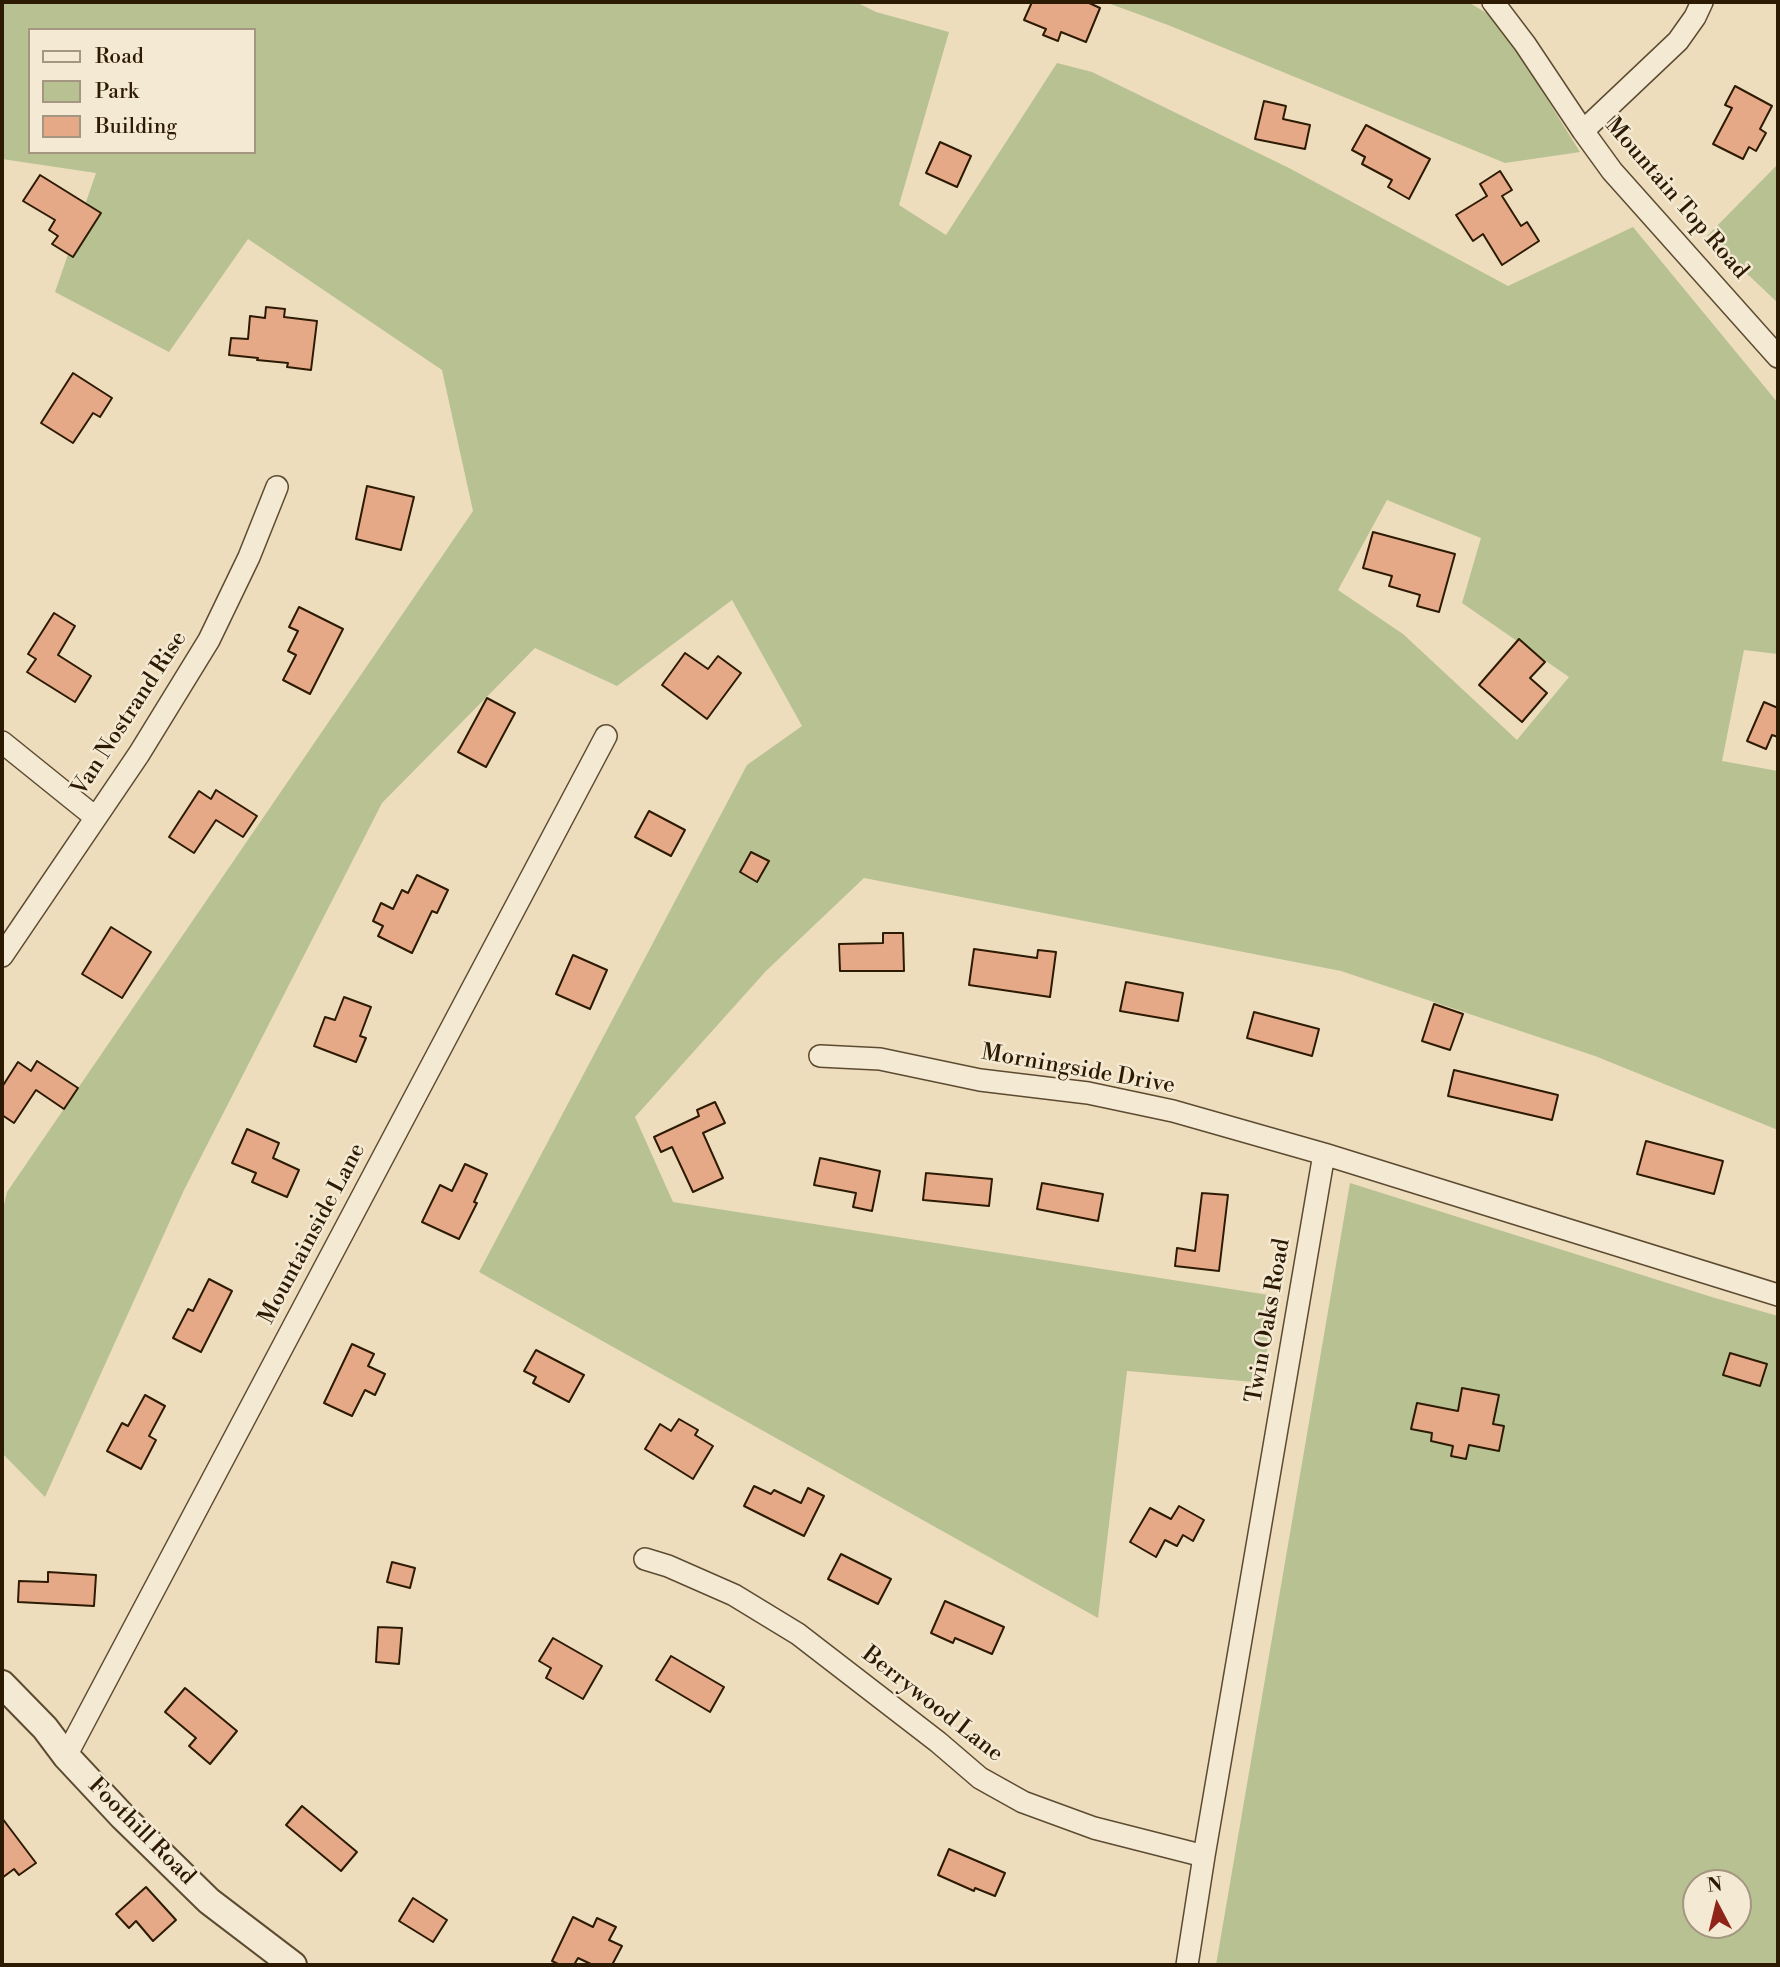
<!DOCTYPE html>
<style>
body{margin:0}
#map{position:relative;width:1780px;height:1967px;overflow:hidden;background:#eeddbc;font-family:"Libre Bodoni",serif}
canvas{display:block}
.frame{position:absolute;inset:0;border:4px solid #2c1a03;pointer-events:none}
.legend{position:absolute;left:28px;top:28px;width:228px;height:126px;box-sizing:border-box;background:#f4e9d3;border:2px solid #a49680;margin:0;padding:9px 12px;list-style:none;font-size:21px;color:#2c1a03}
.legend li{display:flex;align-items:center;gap:14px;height:35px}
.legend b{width:35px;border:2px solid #a49680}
.north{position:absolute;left:1682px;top:1869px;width:70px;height:70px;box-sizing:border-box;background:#f4e9d3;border:2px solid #a49680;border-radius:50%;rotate:353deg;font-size:19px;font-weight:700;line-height:28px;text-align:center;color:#2c1a03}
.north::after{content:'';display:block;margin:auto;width:24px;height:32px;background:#8f2418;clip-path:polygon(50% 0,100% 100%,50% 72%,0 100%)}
</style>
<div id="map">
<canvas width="1780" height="1967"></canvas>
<div class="frame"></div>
<ul class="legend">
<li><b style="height:9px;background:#f4e9d3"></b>Road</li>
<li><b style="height:19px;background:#b7c192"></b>Park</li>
<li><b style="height:19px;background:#e5a988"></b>Building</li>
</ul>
<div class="north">N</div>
</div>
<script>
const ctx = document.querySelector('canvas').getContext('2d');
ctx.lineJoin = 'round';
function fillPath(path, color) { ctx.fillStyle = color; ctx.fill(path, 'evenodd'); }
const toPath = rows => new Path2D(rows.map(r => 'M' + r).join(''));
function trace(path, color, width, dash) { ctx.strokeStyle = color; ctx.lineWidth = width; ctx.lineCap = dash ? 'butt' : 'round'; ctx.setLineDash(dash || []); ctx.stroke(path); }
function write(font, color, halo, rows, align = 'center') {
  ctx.font = font + ' "Libre Bodoni",serif'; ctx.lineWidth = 5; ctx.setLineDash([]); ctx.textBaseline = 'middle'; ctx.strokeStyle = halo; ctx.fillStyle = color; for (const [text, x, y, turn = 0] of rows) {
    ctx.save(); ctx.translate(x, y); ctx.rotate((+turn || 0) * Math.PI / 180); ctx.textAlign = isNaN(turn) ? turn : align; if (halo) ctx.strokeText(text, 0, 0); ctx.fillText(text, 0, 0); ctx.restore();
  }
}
fillPath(toPath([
 [2,2,856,2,876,12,949,32,899,205,946,235,1057,63,1092,72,1289,168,1508,286,1633,227,1778,403,1778,654,1744,650,1722,761,1778,771,1778,1130,1595,1056,1341,971,864,878,766,971,635,1117,673,1202,1269,1295,1266,1383,1127,1371,1098,1618,479,1272,747,765,802,726,732,600,617,686,535,648,382,803,184,1190,45,1497,2,1453,2,1214,7,1192,473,511,442,370,248,239,169,352,55,292,96,173,2,159],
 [30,30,254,30,254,152,30,152],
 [1387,500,1481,538,1462,603,1569,677,1517,740,1403,634,1338,590],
 [1105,2,1468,2,1498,20,1580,152,1505,163,1168,25],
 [1778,164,1778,303,1707,236],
 [1350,1183,1715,1298,1778,1316,1778,1965,1216,1965],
 [1696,1883,1738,1883,1738,1925,1696,1925]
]), '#b7c192');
const building = toPath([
 [1032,2,1087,2,1100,8,1086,42,1061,32,1058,41,1043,35,1046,29,1024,20,1032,2],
 [1735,86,1772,106,1760,129,1766,133,1756,151,1749,147,1743,159,1713,144,1732,108,1725,105,1735,86],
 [1264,101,1286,106,1283,119,1310,125,1305,149,1255,139,1264,101],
 [1366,125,1430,159,1409,199,1388,187,1392,180,1362,164,1365,157,1352,150,1366,125],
 [940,142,971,156,957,187,926,173,940,142],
 [1500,171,1512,190,1502,196,1521,226,1527,222,1539,241,1502,265,1483,234,1473,241,1456,215,1487,196,1480,184,1500,171],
 [40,175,101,213,73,257,52,244,58,236,49,230,55,220,23,201,40,175],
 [266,307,285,309,284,317,317,321,311,370,287,367,288,363,257,360,258,358,229,355,231,338,248,339,250,316,265,318,266,307],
 [73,373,112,398,100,417,93,413,73,443,41,423,73,373],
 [367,486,414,497,401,550,356,539,367,486],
 [1373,532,1455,554,1439,612,1417,606,1420,595,1389,586,1392,576,1363,568,1373,532],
 [299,607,343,629,310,694,283,680,296,655,288,651,298,631,289,627,299,607],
 [54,613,75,626,58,655,91,676,75,702,27,672,36,659,28,654,54,613],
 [1519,639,1545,662,1530,678,1547,693,1522,722,1479,685,1519,639],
 [685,653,708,669,718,656,741,673,707,719,662,685,685,653],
 [487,698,515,713,486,767,458,752,487,698],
 [1764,702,1778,708,1778,737,1772,735,1766,749,1747,741,1764,702],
 [216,790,257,816,243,837,216,820,194,853,169,837,199,791,211,799,216,790],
 [649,811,685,830,671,856,635,837,649,811],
 [751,852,769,861,757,882,740,872,751,852],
 [417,875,448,890,437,913,432,911,412,953,378,936,383,926,373,921,381,903,393,909,402,890,408,893,417,875],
 [111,927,151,952,122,998,82,974,111,927],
 [883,933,903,933,904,971,840,971,839,944,883,943,883,933],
 [974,949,1037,958,1038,950,1056,952,1050,997,969,985,974,949],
 [573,955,607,970,590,1009,556,994,573,955],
 [1126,982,1183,993,1178,1021,1120,1011,1126,982],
 [344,997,371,1007,360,1036,366,1038,356,1062,314,1046,325,1017,335,1020,344,997],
 [1434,1004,1463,1014,1450,1050,1422,1041,1434,1004],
 [1254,1012,1319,1029,1312,1056,1247,1038,1254,1012],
 [37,1061,78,1088,64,1109,36,1090,14,1123,2,1115,2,1087,18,1062,31,1071,37,1061],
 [1454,1070,1558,1095,1552,1120,1448,1096,1454,1070],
 [715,1102,725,1123,703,1133,723,1178,693,1192,672,1147,661,1152,654,1137,699,1116,697,1110,715,1102],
 [247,1129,279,1143,273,1158,299,1170,287,1197,252,1182,256,1173,232,1163,247,1129],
 [1646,1141,1723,1161,1714,1194,1637,1174,1646,1141],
 [820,1158,880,1171,872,1211,853,1207,856,1193,814,1185,820,1158],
 [465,1164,487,1174,474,1202,477,1203,459,1239,422,1222,440,1185,452,1191,465,1164],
 [926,1173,992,1179,989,1206,923,1200,926,1173],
 [1042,1183,1103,1194,1098,1221,1037,1209,1042,1183],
 [1202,1193,1228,1195,1219,1271,1175,1266,1177,1248,1195,1251,1202,1193],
 [209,1279,232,1291,201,1352,173,1338,188,1309,193,1311,209,1279],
 [352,1344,374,1354,368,1366,385,1374,375,1395,365,1390,352,1416,324,1403,352,1344],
 [536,1350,584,1375,569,1402,533,1383,536,1377,524,1371,536,1350],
 [1730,1353,1767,1364,1760,1386,1723,1375,1730,1353],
 [1462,1388,1499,1395,1493,1424,1504,1426,1499,1451,1469,1445,1466,1459,1451,1456,1453,1446,1431,1441,1432,1433,1411,1429,1417,1403,1458,1411,1462,1388],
 [145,1395,165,1406,149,1436,156,1440,141,1469,107,1451,122,1423,128,1426,145,1395],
 [679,1419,698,1430,695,1435,713,1446,693,1479,645,1449,660,1424,671,1431,679,1419],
 [754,1486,771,1494,774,1490,801,1503,808,1488,824,1496,804,1536,744,1506,754,1486],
 [1179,1506,1204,1520,1193,1541,1183,1535,1177,1546,1165,1540,1156,1557,1130,1542,1150,1508,1171,1519,1179,1506],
 [841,1554,891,1579,878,1604,828,1579,841,1554],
 [392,1562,415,1568,410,1588,387,1582,392,1562],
 [48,1572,96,1575,94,1606,18,1602,19,1581,48,1582,48,1572],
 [945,1601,1004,1627,992,1654,955,1638,953,1643,931,1633,945,1601],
 [378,1627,402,1628,399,1664,376,1662,378,1627],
 [553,1638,602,1666,583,1699,546,1678,551,1668,539,1661,553,1638],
 [671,1656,724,1687,710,1712,656,1680,671,1656],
 [185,1688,237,1731,210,1764,189,1746,196,1738,165,1712,185,1688],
 [302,1806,357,1852,341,1871,286,1825,302,1806],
 [2,1818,36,1863,19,1875,14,1869,2,1878,2,1818],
 [949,1849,1005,1873,995,1896,975,1888,974,1891,938,1875,949,1849],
 [146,1887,176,1920,153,1941,136,1921,129,1928,116,1914,146,1887],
 [413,1898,447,1920,433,1942,399,1921,413,1898],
 [573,1917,593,1927,597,1918,616,1927,609,1940,622,1946,612,1965,593,1965,578,1958,574,1965,560,1965,552,1961,573,1917]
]);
fillPath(building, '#e5a988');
trace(building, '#2c1a03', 2);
const minor = toPath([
 [1493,2,1525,44,1583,131,1612,171,1778,357],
 [1583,131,1678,41,1695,17,1702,2],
 [2,742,95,817],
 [2,956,139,754,209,640,249,557,277,487],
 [820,1056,880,1059,980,1080,1088,1093,1173,1111,1324,1154,1778,1295],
 [645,1559,668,1566,734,1595,798,1634,938,1742,980,1778,1023,1802,1094,1828,1204,1856],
 [66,1756,606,736],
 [1187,1965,1204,1856,1324,1154]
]);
const tertiary = toPath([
 [2,1684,45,1728,66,1756,123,1817,209,1901,293,1965]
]);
trace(minor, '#5c4b31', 24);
trace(tertiary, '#5c4b31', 30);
trace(minor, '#f4e9d3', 21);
trace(tertiary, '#f4e9d3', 26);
write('23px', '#2c1a03', '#f4e9d3', [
 ["Mountain Top Road",1676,199,49],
 ["Van Nostrand Rise",130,714,-57],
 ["Morningside Drive",1078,1070,10],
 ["Mountainside Lane",313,1234,-62],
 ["Twin Oaks Road",1269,1321,-80],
 ["Berrywood Lane",932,1705,38],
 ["Foothill Road",141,1832,45]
]);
</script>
